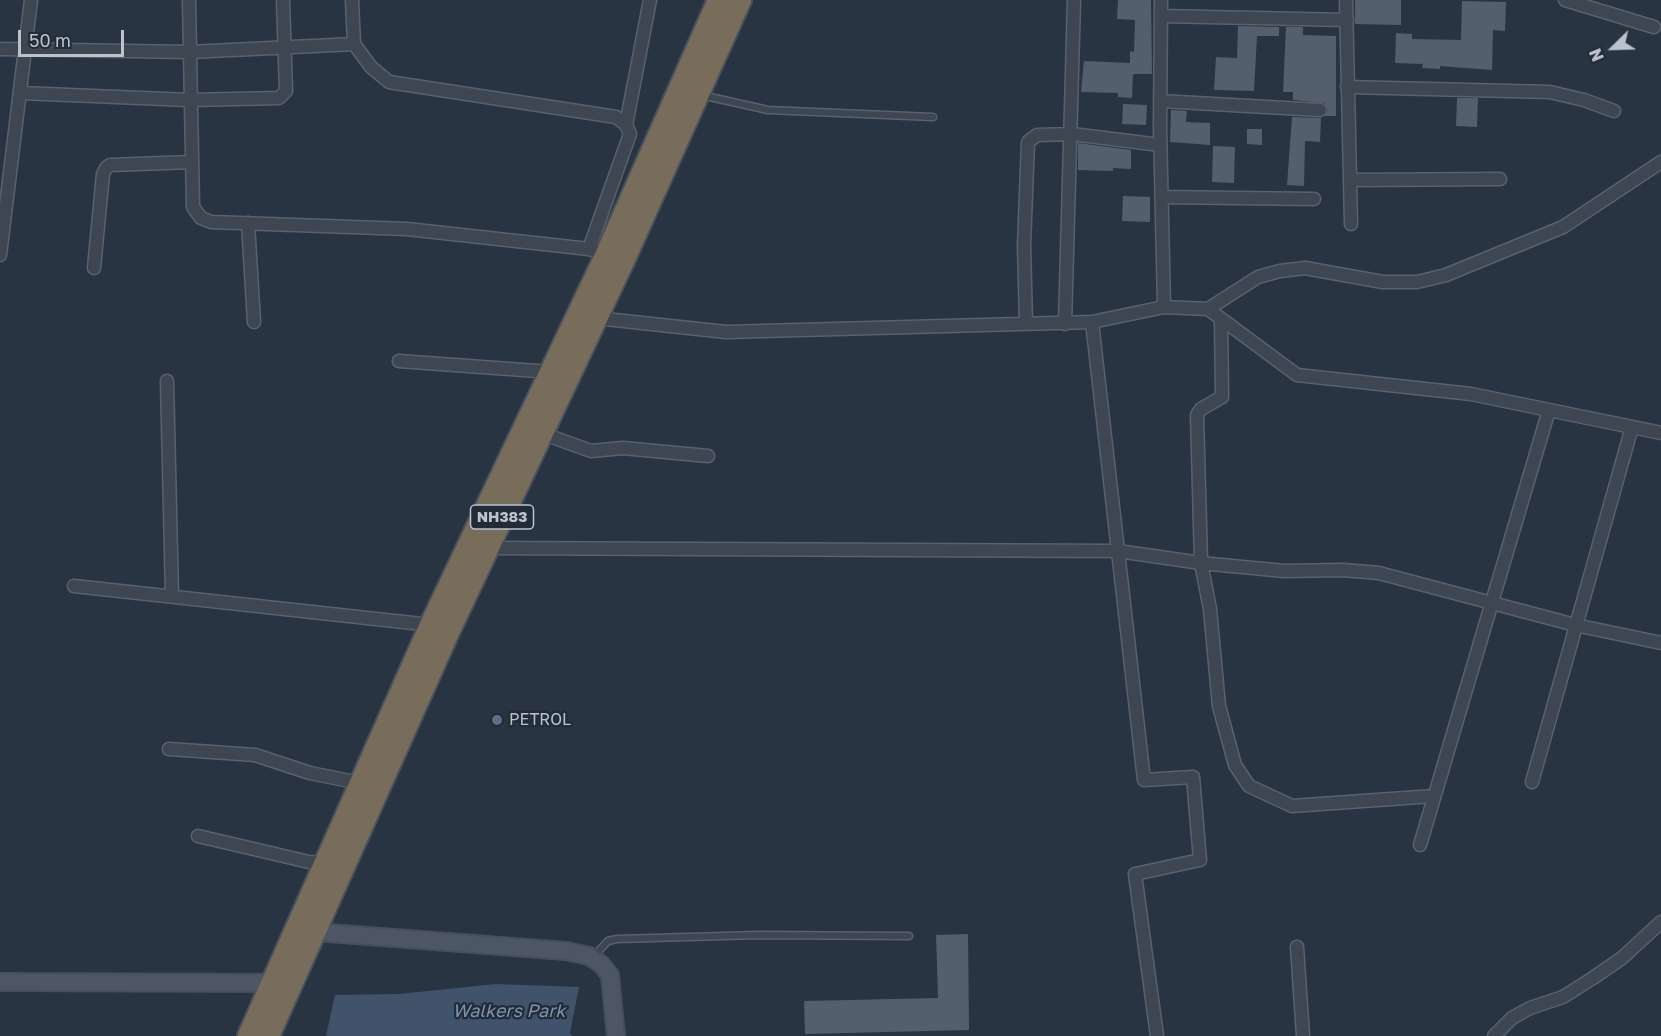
<!DOCTYPE html>
<style>
body{margin:0}
#map{position:relative;width:1661px;height:1036px;overflow:hidden;background:#293442;font-family:"Golos Text",sans-serif}
canvas{display:block}
.north{position:absolute;left:1583px;top:18px;width:60px;height:60px;-webkit-text-stroke:4px #222b38;paint-order:stroke;rotate:247deg;font-size:16px;font-weight:700;line-height:24px;text-align:center;color:#bbc2cc}
.north::after{content:'';display:block;margin:auto;width:21px;height:27px;background:#bbc2cc;clip-path:polygon(50% 0,100% 100%,50% 72%,0 100%)}
.scale{position:absolute;left:18px;top:30px;width:106px;height:27px;box-sizing:border-box;border:3px solid #bbc2cc;border-top:0;padding-left:8px;font-size:18px;line-height:21px;white-space:nowrap;color:#bbc2cc;-webkit-text-stroke:4px #222b38;paint-order:stroke}
</style>
<div id="map">
<canvas width="1661" height="1036"></canvas>
<div class="north">N</div>
<div class="scale">50 m</div>
</div>
<script>
const ctx = document.querySelector('canvas').getContext('2d');
ctx.lineJoin = 'round';
function fillPath(path, color) { ctx.fillStyle = color; ctx.fill(path, 'evenodd'); }
const toPath = rows => new Path2D(rows.map(r => 'M' + r).join(''));
function trace(path, color, width, dash) { ctx.strokeStyle = color; ctx.lineWidth = width; ctx.lineCap = dash ? 'butt' : 'round'; ctx.setLineDash(dash || []); ctx.stroke(path); }
function write(font, color, halo, rows, align = 'center') {
  ctx.font = font + ' "Golos Text",sans-serif'; ctx.lineWidth = 4.5; ctx.setLineDash([]); ctx.textBaseline = 'middle'; ctx.strokeStyle = halo; ctx.fillStyle = color; for (const [text, x, y, turn = 0] of rows) {
    ctx.save(); ctx.translate(x, y); ctx.rotate((+turn || 0) * Math.PI / 180); ctx.textAlign = isNaN(turn) ? turn : align; if (halo) ctx.strokeText(text, 0, 0); ctx.fillText(text, 0, 0); ctx.restore();
  }
}
fillPath(toPath([
 [496,984,579,987,570,1033,572,1036,326,1036,335,995,399,994]
]), '#40536a');
fillPath(toPath([
 [1118,0,1151,0,1152,74,1133,74,1132,98,1118,97,1118,93,1081,92,1084,61,1130,63,1130,51,1134,52,1135,20,1117,19],
 [1355,0,1401,0,1401,25,1355,24],
 [1462,1,1506,2,1505,31,1493,30,1492,70,1440,66,1440,69,1422,68,1423,64,1395,63,1396,33,1412,34,1412,39,1461,40],
 [1238,26,1279,27,1279,36,1257,36,1254,91,1214,90,1216,57,1237,58],
 [1286,27,1303,27,1303,35,1336,36,1336,116,1325,116,1328,110,1324,103,1293,100,1293,92,1283,92],
 [1457,98,1478,98,1477,127,1456,126],
 [1123,104,1147,105,1146,125,1122,124],
 [1171,110,1187,111,1186,122,1210,123,1210,145,1170,142],
 [1292,117,1321,118,1320,142,1305,141,1304,186,1287,185],
 [1247,129,1262,129,1262,145,1247,144],
 [1078,143,1131,150,1131,169,1113,168,1113,171,1078,170],
 [1213,146,1235,147,1234,183,1212,182],
 [1123,196,1150,197,1150,222,1122,221],
 [968,934,969,1030,805,1034,804,1001,938,998,936,935]
]), '#535f6d');
const lane = toPath([
 [701,95,768,110,933,117],
 [593,957,608,941,617,939,758,935,909,936]
]);
const street = toPath([
 [189,0,190,52,354,44,371,67,389,82,616,117,626,125,630,134,589,249],
 [352,0,354,44],
 [1346,0,1351,224],
 [1565,0,1654,27],
 [1161,16,1347,20],
 [0,49,190,52,193,207,201,218,211,222,407,229,589,249,611,256],
 [1347,87,1550,92,1584,100,1614,111],
 [21,93,189,100,279,98,286,91,283,0],
 [1160,101,1320,110],
 [626,125,650,0],
 [1352,180,1500,179],
 [1161,197,1314,199],
 [248,223,254,322],
 [0,255,31,0],
 [94,268,103,174,106,168,110,165,191,162],
 [1164,307,1208,309,1297,375,1471,394,1661,433],
 [1208,309,1258,277,1280,271,1305,268,1383,282,1417,282,1446,275,1563,227,1661,162],
 [596,318,726,332,1092,322,1164,307,1160,128,1161,0],
 [1221,319,1222,397,1201,409,1197,415,1201,563,1210,609,1219,706,1235,765,1249,786,1292,806,1434,796],
 [1092,322,1144,780,1193,777,1200,860,1135,874,1157,1036],
 [1026,324,1024,245,1028,142,1037,135,1072,134,1160,145],
 [1065,324,1074,0],
 [399,361,551,372],
 [167,381,172,596],
 [541,433,591,451,623,448,708,456],
 [484,548,1118,551,1201,563,1284,571,1343,570,1379,573,1575,625,1661,643],
 [74,586,431,625],
 [169,749,255,755,310,773,360,783],
 [1532,782,1632,427],
 [198,836,309,862,324,863],
 [1420,845,1549,410],
 [1297,947,1303,1036],
 [1494,1036,1512,1018,1530,1008,1563,997,1593,978,1622,958,1661,922]
]);
const secondary = toPath([
 [315,932,566,951,589,956,601,964,610,975,616,1036],
 [0,982,272,983,283,986]
]);
const highway = toPath([
 [249,1036,431,625,606,256,719,0],
 [268,1036,449,630,624,259,740,0]
]);
trace(lane, '#59616d', 9);
trace(street, '#59616d', 15);
trace(secondary, '#474f5c', 20);
trace(highway, '#48515d', 26);
trace(lane, '#3e4652', 6);
trace(street, '#3e4652', 12);
trace(secondary, '#4c5665', 16);
trace(highway, '#786c5b', 22);
for (const [x, y, r, color] of [
 [497,720,6,"#5c6f8a"]
]) { const dot = new Path2D(); dot.arc(x, y, r, 0, 2 * Math.PI); ctx.fillStyle = color; ctx.fill(dot); trace(dot, '#222b38', 2); }
for (const [x, y, w] of [
 [502,517,63]
]) { const box = new Path2D(); box.roundRect(x - w / 2, y - 12, w, 24, 4.5); ctx.fillStyle = '#222b38'; ctx.fill(box); trace(box, '#bbc2cc', 1.5); }
write('bold 15px', '#bbc2cc', null, [
 ["NH383",502,517]
]);
write('16px', '#bbc2cc', '#222b38', [
 ["PETROL",509,720]
], 'left');
write('italic 18px', '#7e93ac', '#222b38', [
 ["Walkers Park",509,1011]
]);
</script>
